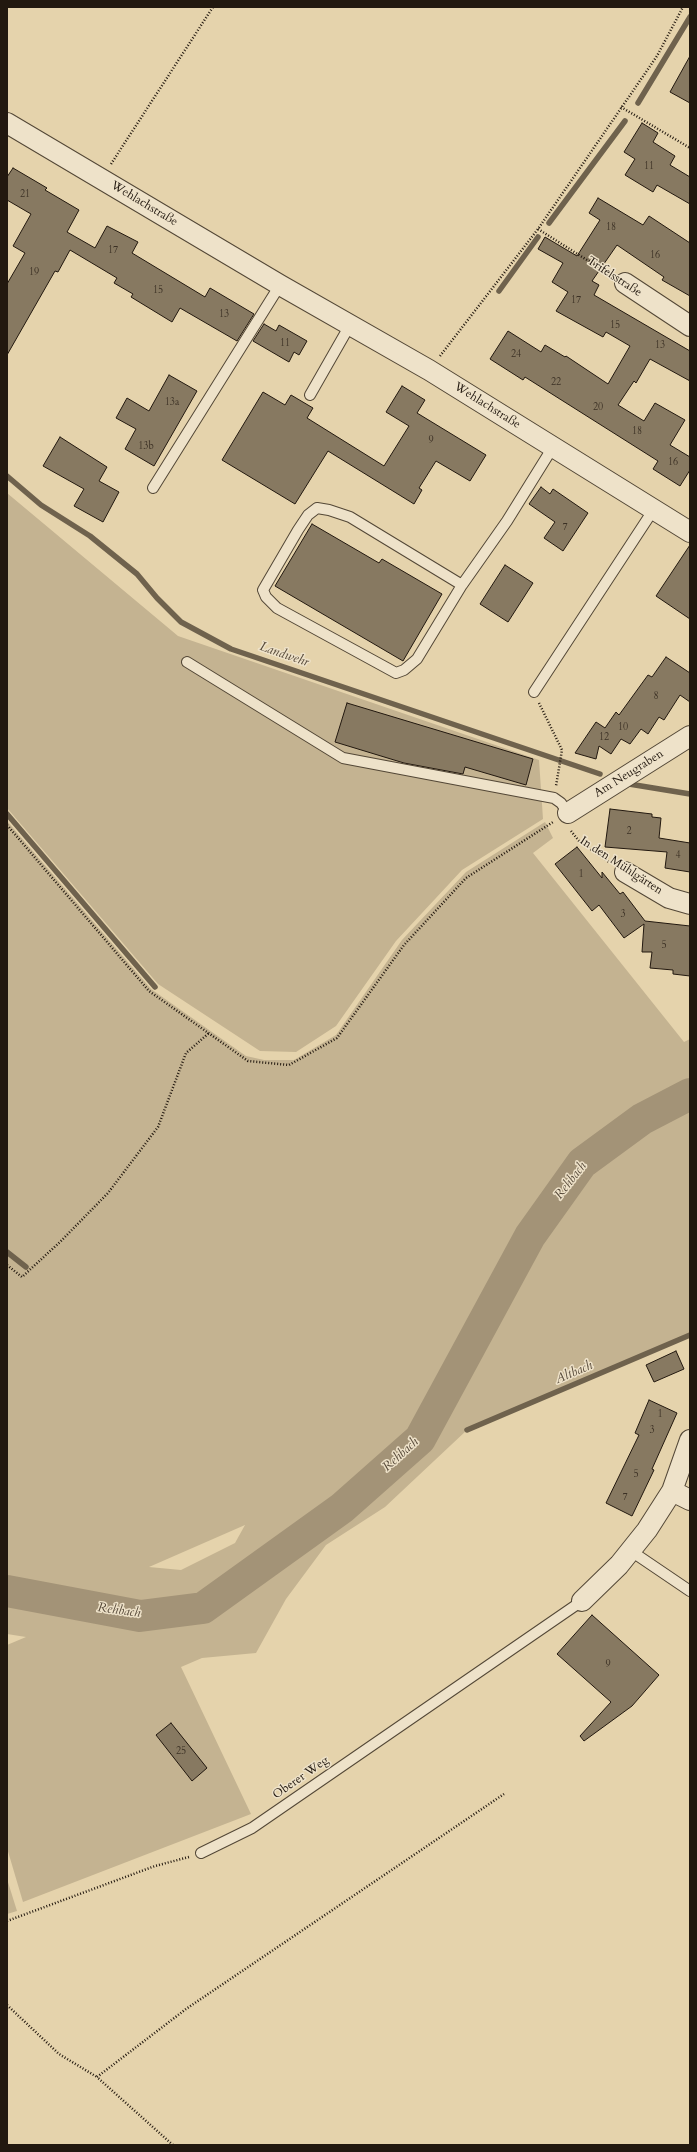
<!DOCTYPE html>
<meta charset="utf-8">
<style>
body{margin:0}
#map{position:relative;width:697px;height:2152px;overflow:hidden;background:#e5d3ac;font-family:Cardo,serif}
canvas{display:block}
.frame{position:absolute;inset:0;border:8px solid #22180f;pointer-events:none}
</style>
<div id="map">
<canvas width="697" height="2152"></canvas>
<div class="frame"></div>
</div>
<script>
const ctx = document.querySelector('canvas').getContext('2d');
ctx.lineJoin = 'round';
function fillPath(path, color) { ctx.fillStyle = color; ctx.fill(path, 'evenodd'); }
const toPath = rows => new Path2D(rows.map(r => 'M' + r).join(''));
function trace(path, color, width, dash) { ctx.strokeStyle = color; ctx.lineWidth = width; ctx.lineCap = dash ? 'butt' : 'round'; ctx.setLineDash(dash || []); ctx.stroke(path); }
function write(font, color, halo, rows, align = 'center') {
  ctx.font = font + ' Cardo,serif'; ctx.lineWidth = 3; ctx.setLineDash([]); ctx.textBaseline = 'middle'; ctx.strokeStyle = halo; ctx.fillStyle = color; for (const [text, x, y, turn = 0] of rows) {
    ctx.save(); ctx.translate(x, y); ctx.rotate((+turn || 0) * Math.PI / 180); ctx.textAlign = isNaN(turn) ? turn : align; if (halo) ctx.strokeText(text, 0, 0); ctx.fillText(text, 0, 0); ctx.restore();
  }
}
fillPath(toPath([
 [7,493,178,636,539,760,543,819,462,870,396,941,336,1026,296,1052,260,1051,158,984,7,808],
 [7,821,151,989,246,1056,264,1060,294,1060,336,1035,402,940,466,872,545,822,553,838,533,853,684,1042,690,1039,690,1334,467,1430,385,1507,326,1545,286,1599,256,1653,202,1658,181,1667,251,1814,23,1902,7,1848,7,1645,26,1637,7,1634],
 [245,1525,235,1543,181,1570,149,1567],
 [7,1879,17,1911,7,1914]
]), '#c4b391');
trace(toPath([
 [638,103,690,17],
 [549,223,625,121],
 [499,291,538,237],
 [7,476,41,505,90,536,137,574,157,598,181,622,231,649,600,774],
 [629,784,690,794],
 [7,814,155,987],
 [7,1252,26,1267],
 [467,1430,690,1335]
]), '#6f624d', 5.5);
trace(toPath([
 [7,1591,140,1616,203,1608,342,1508,420,1439,530,1236,582,1163,642,1119,690,1094]
]), '#a39377', 32);
const building = toPath([
 [690,56,690,103,670,92,690,56],
 [642,123,658,133,653,142,675,156,670,165,690,177,690,204,657,185,653,192,625,175,635,159,624,152,642,123],
 [13,168,47,188,45,190,79,210,67,232,95,248,107,226,138,242,132,253,205,297,210,288,254,314,237,341,180,308,172,322,131,297,133,294,114,283,117,278,70,250,58,272,55,271,7,355,7,284,25,253,13,246,31,214,7,200,7,177,13,168],
 [598,198,643,225,649,216,690,243,690,296,662,280,664,277,617,245,592,281,599,285,594,295,690,351,690,381,650,359,636,383,634,381,618,405,644,421,655,403,685,420,670,445,690,457,690,470,680,486,653,469,658,461,525,377,523,380,490,359,508,331,541,352,545,345,565,357,566,356,608,384,630,346,606,332,603,337,556,311,568,292,552,282,563,263,538,249,545,237,577,256,600,220,589,213,598,198],
 [264,324,276,331,279,325,307,341,299,355,294,352,289,362,253,341,264,324],
 [169,375,197,391,154,466,125,449,136,429,116,418,127,398,149,411,169,375],
 [402,386,425,400,417,413,486,455,470,481,436,461,419,488,422,490,414,504,328,451,295,504,222,460,263,392,285,405,291,395,313,408,307,418,384,466,409,426,386,412,402,386],
 [60,437,107,467,99,481,119,492,103,522,74,506,84,489,43,466,60,437],
 [541,487,550,494,553,489,588,513,563,551,544,538,555,522,529,504,541,487],
 [312,524,379,563,382,559,442,594,403,661,275,586,312,524],
 [690,545,690,619,656,596,690,545],
 [505,565,533,583,508,622,480,604,505,565],
 [666,657,690,673,690,702,680,695,664,720,659,717,648,734,641,729,630,744,621,739,611,754,599,746,596,759,575,753,596,722,605,728,616,712,619,715,648,675,652,677,666,657],
 [347,703,533,759,526,785,465,767,463,774,404,763,335,742,347,703],
 [610,809,652,814,652,817,661,818,659,838,690,843,690,872,665,868,667,852,605,847,610,809],
 [577,847,602,878,602,872,620,894,623,892,645,921,690,926,690,976,673,974,673,970,650,968,652,952,642,952,644,924,624,938,599,905,592,911,555,864,577,847],
 [676,1351,684,1369,654,1382,646,1365,676,1351],
 [649,1400,677,1413,652,1469,654,1470,632,1516,606,1503,639,1435,635,1433,649,1400],
 [592,1615,659,1675,632,1706,584,1741,580,1736,611,1702,557,1654,592,1615],
 [171,1723,207,1768,192,1781,156,1735,171,1723]
]);
fillPath(building, '#877961');
trace(building, '#22180f', 1);
const lane = toPath([
 [310,395,350,325],
 [153,488,280,285],
 [462,585,350,517,329,510,317,508,308,515,298,530,263,590,266,597,277,608,396,673,404,670,417,659,462,585,507,521,553,447],
 [187,662,343,758,554,798,561,803,568,813],
 [534,692,654,509],
 [631,1551,690,1591],
 [201,1853,252,1828,582,1601]
]);
const street = toPath([
 [7,123,280,285,429,370,690,532],
 [625,283,690,326],
 [568,813,690,736],
 [625,872,669,898,690,904],
 [672,1491,690,1500],
 [582,1601,619,1565,647,1530,672,1491,690,1440]
]);
trace(lane, '#534736', 12);
trace(street, '#534736', 22);
trace(toPath([
 [621,107,690,148],
 [111,164,213,7],
 [538,229,609,274],
 [440,356,538,229,657,56,683,7],
 [539,703,562,750,556,786],
 [7,825,149,991,248,1061,289,1065,337,1038,404,945,466,878,553,822],
 [571,831,579,841,609,862],
 [7,1265,22,1277,61,1241,108,1193,158,1127,186,1053,209,1033],
 [7,1921,155,1866,189,1857],
 [7,2005,59,2054,97,2077],
 [173,2145,97,2077,186,2009,504,1794]
]), '#22180f', 2.5, [1, 2]);
trace(lane, '#eee2c9', 10);
trace(street, '#eee2c9', 20);
write('10px', '#3b3024', null, [
 ["11",649,167],
 ["21",25,195],
 ["18",611,228],
 ["17",113,251],
 ["16",655,256],
 ["19",34,273],
 ["15",158,291],
 ["17",576,301],
 ["13",224,315],
 ["15",615,326],
 ["11",285,344],
 ["13",660,346],
 ["24",516,355],
 ["22",556,383],
 ["13a",172,403],
 ["20",598,408],
 ["18",637,432],
 ["9",431,441],
 ["13b",146,447],
 ["16",673,463],
 ["7",565,528],
 ["8",656,697],
 ["10",623,728],
 ["12",604,738],
 ["2",629,832],
 ["4",678,856],
 ["1",581,875],
 ["3",623,915],
 ["5",664,946],
 ["1",660,1415],
 ["3",652,1431],
 ["5",636,1475],
 ["7",625,1498],
 ["9",608,1665],
 ["25",181,1752]
]);
write('12px', '#22180f', '#eee2c9', [
 ["Wehlachstraße",144,204,31],
 ["Trifelsstraße",614,277,33],
 ["Wehlachstraße",487,406,32],
 ["Am Neugraben",629,774,-32],
 ["In den Mühlgärten",621,866,33],
 ["Oberer Weg",301,1778,-35]
]);
write('italic 13px', '#564939', '#eee2c9', [
 ["Landwehr",284,655,19],
 ["Rehbach",571,1181,-52],
 ["Altbach",574,1373,-23],
 ["Rehbach",401,1455,-42],
 ["Rehbach",119,1611,8]
]);
</script>
